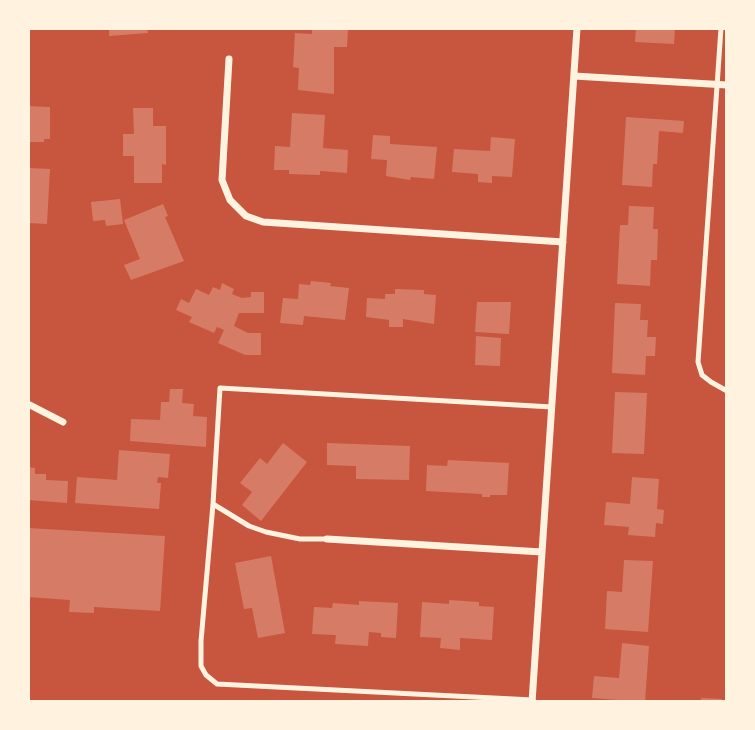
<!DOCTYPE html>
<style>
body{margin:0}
#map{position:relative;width:755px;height:730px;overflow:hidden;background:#c8553d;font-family:Commissioner,sans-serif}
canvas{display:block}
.frame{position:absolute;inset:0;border:30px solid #fff3e0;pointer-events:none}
</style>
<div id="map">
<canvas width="755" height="730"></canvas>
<div class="frame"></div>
</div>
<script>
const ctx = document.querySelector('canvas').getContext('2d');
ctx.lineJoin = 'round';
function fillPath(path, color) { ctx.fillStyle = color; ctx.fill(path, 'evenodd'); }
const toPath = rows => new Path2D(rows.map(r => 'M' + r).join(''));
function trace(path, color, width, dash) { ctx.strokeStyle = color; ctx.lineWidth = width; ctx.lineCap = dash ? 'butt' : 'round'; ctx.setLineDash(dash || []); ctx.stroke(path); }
fillPath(toPath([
 [109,28,147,28,148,33,109,36],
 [312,28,348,28,347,47,334,47,334,94,298,90,299,68,293,67,295,33,312,34],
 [636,28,675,28,674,44,635,42],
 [28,106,50,107,50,139,44,139,44,142,28,142],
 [133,108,153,108,153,126,166,126,166,165,162,164,162,183,134,183,134,156,123,156,123,134,134,134],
 [292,113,325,115,323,148,348,150,347,173,320,171,320,175,289,174,289,170,274,170,275,146,290,147],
 [626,117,684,121,683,133,659,131,657,164,653,164,652,187,622,185],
 [373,135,390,136,390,144,437,147,434,179,411,177,410,180,386,176,387,160,371,159],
 [491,137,515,139,512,177,492,176,492,183,478,182,478,174,452,172,454,149,490,151],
 [28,168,50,169,47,224,28,223],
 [120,199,123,224,106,226,105,220,93,221,91,202],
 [163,204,168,216,165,217,184,261,131,280,124,265,140,259,124,220],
 [629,206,654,207,653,229,658,229,657,260,651,260,650,286,617,284,620,225,628,225],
 [311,281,331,283,330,286,349,288,345,320,304,316,303,325,280,323,283,298,298,299,299,284,310,285],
 [222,283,234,289,232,294,242,298,251,297,251,292,264,292,264,313,239,313,234,326,248,333,261,333,261,355,245,355,218,343,224,330,217,327,214,333,189,322,192,317,176,310,181,299,189,303,196,289,209,295,213,287,220,290],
 [395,289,424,290,424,294,436,295,434,324,403,319,403,327,389,327,389,320,366,317,367,298,385,299,385,294,395,294],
 [477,302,511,302,509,334,475,332],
 [615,303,641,304,640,320,648,320,647,337,656,337,655,356,646,356,645,375,612,373],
 [476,336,501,338,500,366,475,365],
 [170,389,183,389,182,403,194,404,193,416,207,417,206,447,130,441,131,419,160,420,161,402,169,402],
 [615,392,647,393,644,454,612,453],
 [283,443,307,462,261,521,242,505,252,492,240,483,260,458,267,464],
 [327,443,410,446,409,480,356,479,356,466,327,465],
 [119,450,170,454,168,478,158,477,157,483,161,483,159,509,75,503,77,477,117,480],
 [448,460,509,463,507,495,490,495,490,497,482,497,482,494,426,491,427,465,447,466],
 [28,467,35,468,35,474,46,474,46,480,68,481,67,503,28,500],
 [632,477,659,479,657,509,664,510,663,524,656,523,655,537,628,535,629,527,604,525,606,502,630,504],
 [28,528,165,536,160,611,94,607,94,613,69,612,70,600,28,597],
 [271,556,285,633,258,638,252,608,244,609,235,563],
 [624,560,653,561,648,632,605,629,607,591,622,592],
 [449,600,479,602,479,606,494,607,492,640,460,638,460,650,440,648,441,638,420,637,422,602,449,604],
 [359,601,398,603,396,638,381,637,381,633,369,632,368,646,335,644,336,635,312,634,314,607,332,608,333,603,359,605],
 [622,643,649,646,645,702,619,702,619,700,592,698,594,676,619,678],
 [701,698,722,699,722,702,701,702]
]), '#d67c66');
trace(toPath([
 [721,28,698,362,702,375,711,382,727,391],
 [213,504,201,641,201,666,206,675,217,684,533,700],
 [327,539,300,539,266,532,249,526,213,504,220,388,552,407]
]), '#fff3e0', 5);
trace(toPath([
 [229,59,222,180,230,200,246,216,263,222,563,242],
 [574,76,727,85],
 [28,404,63,422],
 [327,539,542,552],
 [532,702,577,28]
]), '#fff3e0', 7);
</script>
